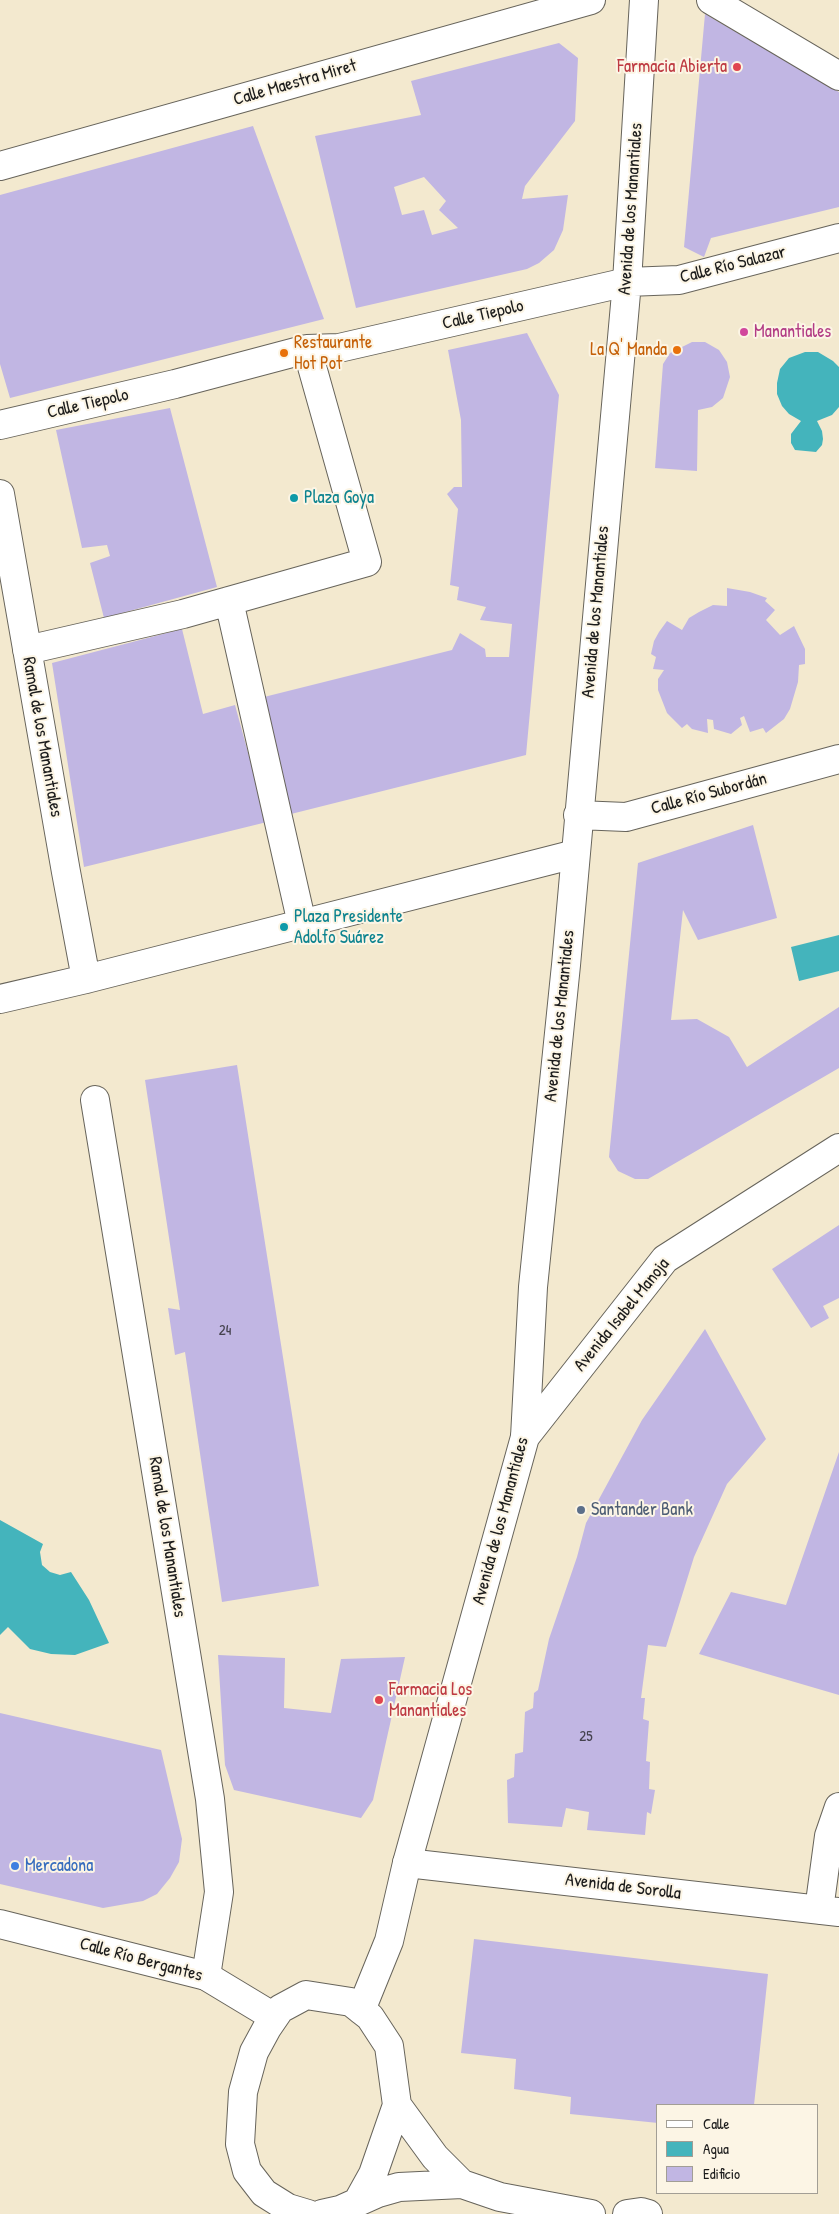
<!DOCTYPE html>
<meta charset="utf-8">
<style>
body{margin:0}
#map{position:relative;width:839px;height:2214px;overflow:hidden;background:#f3e9cf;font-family:"Patrick Hand",sans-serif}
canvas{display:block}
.legend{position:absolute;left:656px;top:2104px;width:162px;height:90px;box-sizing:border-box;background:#fcf5e5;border:1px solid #a29e95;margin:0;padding:6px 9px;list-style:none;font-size:15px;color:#1c1c1c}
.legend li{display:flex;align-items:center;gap:10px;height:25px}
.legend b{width:25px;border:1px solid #a29e95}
</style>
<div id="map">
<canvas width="839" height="2214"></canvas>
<ul class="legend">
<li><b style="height:6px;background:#fff"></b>Calle</li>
<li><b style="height:14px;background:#44b4bc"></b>Agua</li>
<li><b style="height:14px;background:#c1b6e3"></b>Edificio</li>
</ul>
</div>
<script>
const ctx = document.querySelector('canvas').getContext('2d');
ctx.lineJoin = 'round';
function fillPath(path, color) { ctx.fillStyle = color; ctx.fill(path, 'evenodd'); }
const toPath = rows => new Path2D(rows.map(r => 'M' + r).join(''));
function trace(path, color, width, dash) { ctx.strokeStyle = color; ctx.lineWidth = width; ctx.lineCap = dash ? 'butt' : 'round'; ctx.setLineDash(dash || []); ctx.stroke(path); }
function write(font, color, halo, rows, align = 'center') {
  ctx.font = font + ' "Patrick Hand",sans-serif'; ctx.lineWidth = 4; ctx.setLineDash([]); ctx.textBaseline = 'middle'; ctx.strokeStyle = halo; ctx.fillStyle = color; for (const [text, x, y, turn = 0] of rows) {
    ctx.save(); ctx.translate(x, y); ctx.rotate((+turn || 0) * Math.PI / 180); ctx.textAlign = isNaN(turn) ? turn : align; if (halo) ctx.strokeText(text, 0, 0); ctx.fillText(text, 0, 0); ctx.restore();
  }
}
fillPath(toPath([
 [805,352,818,352,833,361,839,367,839,407,832,415,817,421,822,431,823,439,822,445,816,452,795,450,791,443,791,434,801,421,789,414,782,406,777,394,777,383,780,369,789,358],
 [839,935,839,971,799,981,791,947],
 [0,1520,43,1544,40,1552,42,1565,50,1572,60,1575,71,1572,89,1600,109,1643,75,1655,51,1654,30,1649,8,1627,0,1635]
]), '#44b4bc');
fillPath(toPath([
 [705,14,839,92,839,207,711,238,704,257,684,247],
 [559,43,578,58,575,121,525,186,522,199,568,195,563,230,554,250,539,263,527,269,356,308,315,136,421,115,411,81],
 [424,177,446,201,439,210,458,228,432,235,424,210,402,215,394,187],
 [253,126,324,319,10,398,0,364,0,195],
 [527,333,559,395,526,755,291,814,264,697,452,650,460,633,485,649,486,657,509,657,512,624,480,620,486,607,457,600,459,587,450,585,458,509,447,494,454,487,462,487,461,420,448,350],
 [692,342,705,342,719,350,727,362,730,377,723,398,712,407,698,410,697,471,655,468,663,364,670,353],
 [170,408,217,587,104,618,90,563,110,556,107,545,82,548,56,430],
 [727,588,750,592,767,598,765,601,775,610,766,620,780,635,794,626,805,649,805,664,799,665,798,682,790,709,784,719,766,733,763,728,750,732,744,716,740,718,742,725,731,734,714,729,713,720,707,719,708,733,692,729,687,724,682,728,667,713,658,690,658,679,664,670,653,669,656,657,651,654,654,641,659,632,667,621,682,630,689,618,699,612,713,605,727,606],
 [182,629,203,714,235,705,267,822,84,867,52,663],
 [753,825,777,918,698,940,683,910,671,1020,697,1019,729,1037,747,1067,839,1007,839,1068,648,1179,635,1179,618,1171,609,1157,638,863],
 [237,1065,319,1586,222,1602,185,1352,175,1355,168,1308,180,1310,145,1080],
 [839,1225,839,1298,823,1306,829,1318,811,1328,772,1269],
 [705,1329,766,1439,727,1484,694,1557,666,1647,648,1645,641,1698,645,1698,643,1719,649,1721,646,1761,650,1762,649,1789,655,1790,651,1814,647,1812,645,1835,587,1830,589,1812,566,1808,562,1827,508,1823,507,1780,514,1777,515,1754,523,1752,525,1712,533,1708,534,1693,538,1690,549,1639,577,1557,586,1523,642,1420],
 [839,1452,839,1695,699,1654,731,1592,786,1605],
 [218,1655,285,1658,284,1708,331,1713,341,1659,405,1657,373,1800,361,1818,234,1790,225,1765],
 [0,1713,161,1750,182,1839,179,1862,170,1878,157,1894,143,1901,103,1908,0,1884],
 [474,1939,768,1974,754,2105,658,2105,658,2123,570,2114,571,2097,514,2089,516,2059,461,2053]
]), '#c1b6e3');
const pedestrian = toPath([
 [0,425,175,384,307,349,339,348,627,282],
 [0,494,66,872,86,979],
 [229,601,302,924],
 [27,650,183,614,367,562,307,349],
 [0,999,86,979,575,854]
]);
const minor = toPath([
 [711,0,839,76],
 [0,166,591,0],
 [627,282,679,280,839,238],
 [578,815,626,817,839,759],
 [95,1100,210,1799,219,1892,206,1976],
 [525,1437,533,1287,566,965,627,282,644,0],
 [407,1863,839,1912],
 [819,1910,829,1836,839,1807]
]);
const secondary = toPath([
 [0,1924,206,1976,274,2017],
 [361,2010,389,1941,407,1863,525,1437,665,1259,839,1148],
 [397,2105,435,2157,462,2184],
 [308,2214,288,2208,264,2193,247,2171,240,2144,243,2092,254,2052,267,2028,280,2009,306,1995,351,2002,370,2017,389,2046,397,2105,373,2174,358,2201],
 [322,2214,340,2210,378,2193,399,2187,462,2184,500,2197,591,2214],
 [627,2214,641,2212,648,2214]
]);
trace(pedestrian, '#67645b', 30);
trace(minor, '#67645b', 30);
trace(secondary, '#67645b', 30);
trace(pedestrian, '#fff', 28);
trace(minor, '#fff', 28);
trace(secondary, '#fff', 28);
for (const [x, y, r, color] of [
 [737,67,5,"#e0444e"],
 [744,332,5,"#d1479c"],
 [677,350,5,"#e8710a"],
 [284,353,5,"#e8710a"],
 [294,498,5,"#0f9aa8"],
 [284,927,5,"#0f9aa8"],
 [581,1510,5,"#5c6f8a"],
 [379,1700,5,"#e0444e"],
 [15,1866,5,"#3f7fe0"]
]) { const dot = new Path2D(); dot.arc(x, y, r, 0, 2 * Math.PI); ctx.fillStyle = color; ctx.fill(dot); trace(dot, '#fcf5e5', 2); }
write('15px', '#45424e', null, [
 ["24",225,1331],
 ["25",586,1737]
]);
write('18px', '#be3a42', '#fcf5e5', [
 ["Farmacia Abierta",727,67],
 ["Farmacia Los",389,1690,"left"],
 ["Manantiales",389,1711,"left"]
], 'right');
write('18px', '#1c1c1c', '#fcf5e5', [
 ["Calle Maestra Miret",295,83,-16],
 ["Avenida de los Manantiales",631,209,-86],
 ["Calle Río Salazar",733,265,-14],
 ["Calle Tiepolo",483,315,-13],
 ["Calle Tiepolo",88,404,-13],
 ["Avenida de los Manantiales",596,612,-85],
 ["Ramal de los Manantiales",42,737,80],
 ["Calle Río Subordán",709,794,-15],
 ["Avenida de los Manantiales",560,1016,-84],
 ["Avenida Isabel Manoja",622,1315,-51],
 ["Avenida de los Manantiales",501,1521,-75],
 ["Ramal de los Manantiales",167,1537,81],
 ["Avenida de Sorolla",623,1887,7],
 ["Calle Río Bergantes",141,1960,15]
]);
write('18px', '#b23c85', '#fcf5e5', [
 ["Manantiales",754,332]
], 'left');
write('18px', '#c56008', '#fcf5e5', [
 ["Restaurante",294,343],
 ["Hot Pot",294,364],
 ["La Q' Manda",667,350,"right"]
], 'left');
write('18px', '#0d838f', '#fcf5e5', [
 ["Plaza Goya",304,498],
 ["Plaza Presidente",294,917],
 ["Adolfo Suárez",294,938]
], 'left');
write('18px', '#4e5e75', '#fcf5e5', [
 ["Santander Bank",591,1510]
], 'left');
write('18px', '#366cbe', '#fcf5e5', [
 ["Mercadona",25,1866]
], 'left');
</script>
